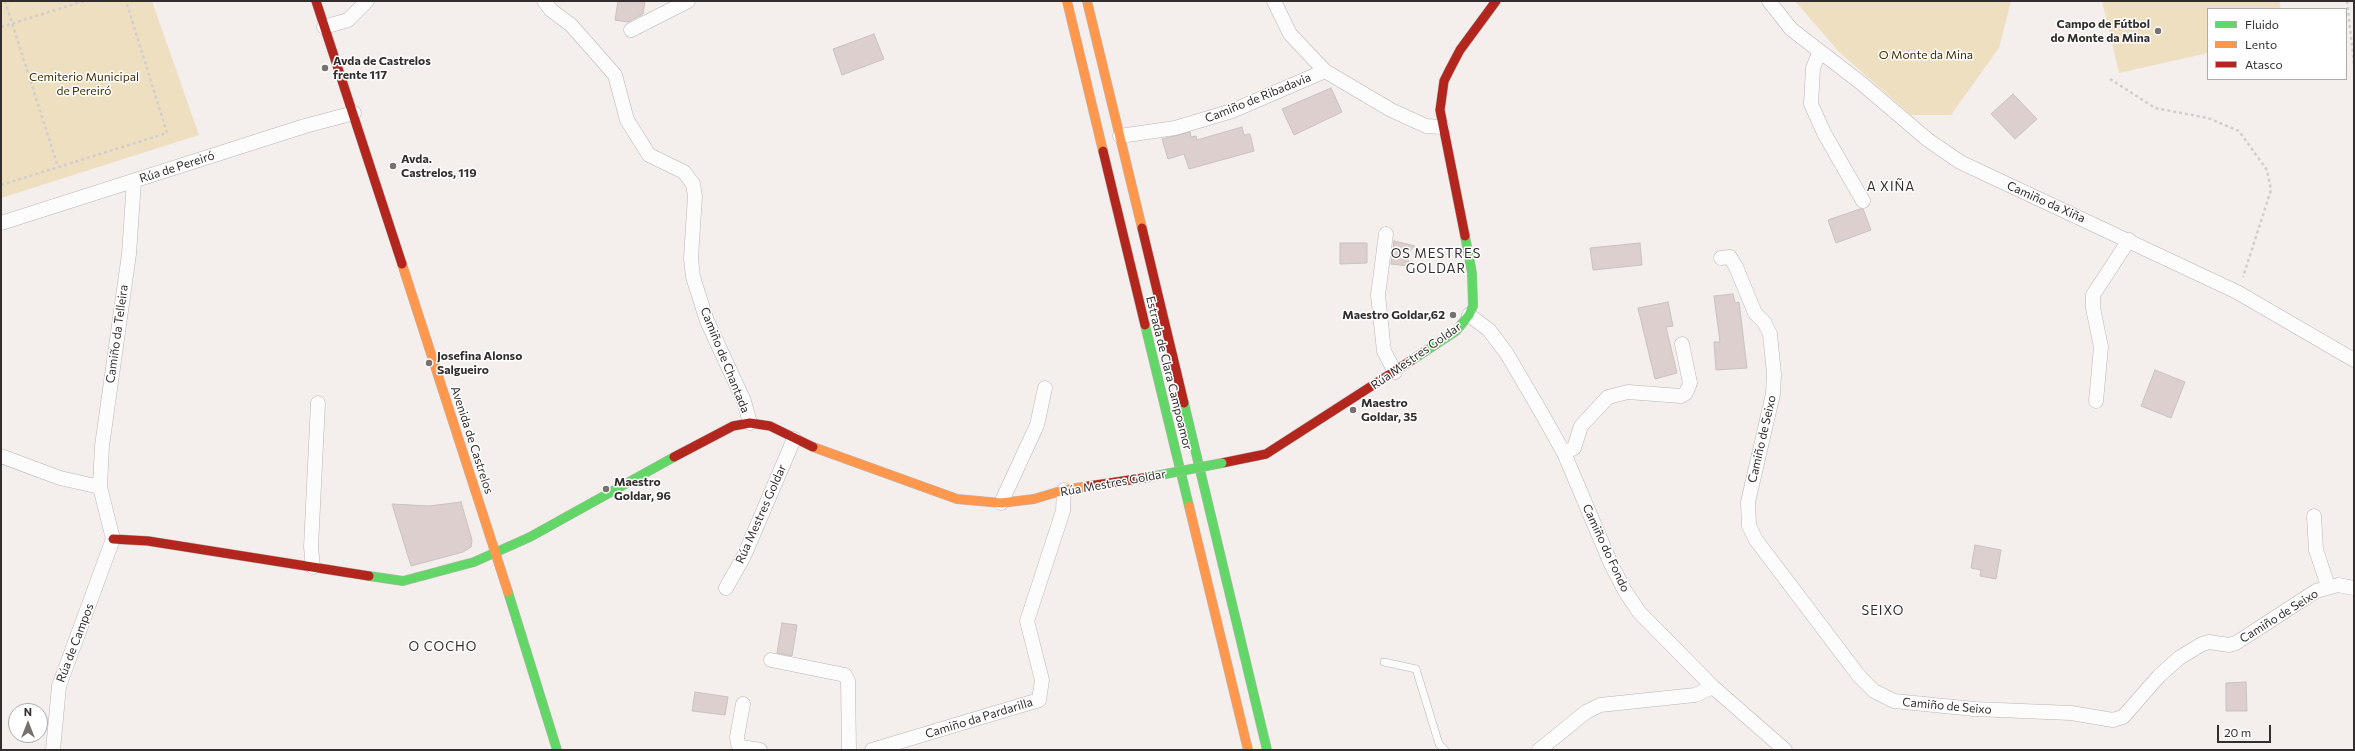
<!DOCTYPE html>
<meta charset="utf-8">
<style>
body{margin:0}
#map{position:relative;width:2355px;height:751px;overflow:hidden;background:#f4eeec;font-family:Commissioner,sans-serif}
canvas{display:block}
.frame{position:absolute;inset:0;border:2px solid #332e2d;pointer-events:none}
.legend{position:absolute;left:2207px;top:8px;width:140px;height:72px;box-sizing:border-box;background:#fff;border:1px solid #adabab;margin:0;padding:5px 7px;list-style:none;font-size:12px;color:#332e2d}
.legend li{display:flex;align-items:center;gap:8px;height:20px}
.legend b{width:20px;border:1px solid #adabab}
.north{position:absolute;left:8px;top:703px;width:40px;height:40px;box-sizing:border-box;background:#fff;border:1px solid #adabab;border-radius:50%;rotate:0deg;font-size:11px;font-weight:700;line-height:16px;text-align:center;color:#332e2d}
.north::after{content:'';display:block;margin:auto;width:14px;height:18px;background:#777170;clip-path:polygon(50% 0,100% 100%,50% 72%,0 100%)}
.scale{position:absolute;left:2217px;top:725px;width:54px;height:18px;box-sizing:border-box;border:2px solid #332e2d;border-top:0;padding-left:5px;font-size:12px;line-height:14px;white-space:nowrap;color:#332e2d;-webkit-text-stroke:3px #fff;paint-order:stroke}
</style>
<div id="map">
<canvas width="2355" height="751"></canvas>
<div class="frame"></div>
<ul class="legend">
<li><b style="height:5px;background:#63d668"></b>Fluido</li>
<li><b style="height:5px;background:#ff974d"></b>Lento</li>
<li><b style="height:5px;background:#b3261e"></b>Atasco</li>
</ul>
<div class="north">N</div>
<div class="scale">20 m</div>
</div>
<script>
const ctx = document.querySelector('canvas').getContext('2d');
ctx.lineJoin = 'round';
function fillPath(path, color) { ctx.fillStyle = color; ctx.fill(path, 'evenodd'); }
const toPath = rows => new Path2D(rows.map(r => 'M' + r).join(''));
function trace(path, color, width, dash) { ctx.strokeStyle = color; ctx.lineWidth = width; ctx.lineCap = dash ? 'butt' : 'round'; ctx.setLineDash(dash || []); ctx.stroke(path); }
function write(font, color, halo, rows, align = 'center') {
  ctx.font = font + ' Commissioner,sans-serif'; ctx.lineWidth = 3; ctx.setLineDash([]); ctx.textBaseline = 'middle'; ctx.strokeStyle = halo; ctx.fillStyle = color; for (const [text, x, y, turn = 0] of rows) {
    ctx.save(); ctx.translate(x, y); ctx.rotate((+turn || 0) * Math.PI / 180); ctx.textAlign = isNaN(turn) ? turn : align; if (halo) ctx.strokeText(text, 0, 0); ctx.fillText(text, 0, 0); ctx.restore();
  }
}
fillPath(toPath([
 [1,1,152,1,199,135,1,198],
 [1795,1,2011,1,1999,48,1951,115,1911,115,1839,52],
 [2102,1,2279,1,2281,9,2208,9,2208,53,2119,73]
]), '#efdfc1');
const building = toPath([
 [618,1,645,1,643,14,628,22,615,20,618,1],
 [874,34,884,59,842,75,833,49,874,34],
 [1331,88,1342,112,1294,135,1282,109,1331,88],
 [2013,94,2037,119,2015,139,1991,114,2013,94],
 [1242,127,1244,135,1250,134,1254,151,1189,169,1184,154,1168,159,1162,139,1190,132,1191,137,1196,136,1197,140,1242,127],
 [1860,209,1863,209,1871,230,1836,243,1828,220,1860,209],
 [1394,241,1415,246,1406,254,1410,266,1391,264,1394,241],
 [1340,243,1367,243,1367,263,1340,264,1340,243],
 [1640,243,1642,265,1593,270,1590,248,1640,243],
 [1733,294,1735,303,1739,302,1747,368,1716,370,1714,342,1720,342,1714,296,1733,294],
 [1668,302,1673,326,1666,327,1677,373,1655,379,1638,308,1668,302],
 [2155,370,2185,382,2171,418,2141,406,2155,370],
 [461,502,472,540,471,547,463,552,411,566,392,504,429,506,461,502],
 [1975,545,2001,550,1996,579,1980,576,1981,570,1971,568,1975,545],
 [782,623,797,625,792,656,777,653,782,623],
 [2246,682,2247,711,2226,711,2226,683,2246,682],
 [695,692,728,697,725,715,692,711,695,692]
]);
fillPath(building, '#ddcfcd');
trace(building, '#c7c2c1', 1);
const lane = toPath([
 [1384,662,1416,669,1439,744,1445,750]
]);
const street = toPath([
 [544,1,551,10,571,25,615,75,627,120,649,155,684,172,693,184,695,196,691,258,693,277,707,321,744,401,750,423],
 [1274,1,1290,34,1325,71,1391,110,1426,126,1442,127],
 [1769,1,1791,29,1861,83,1928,140,1960,162,2237,292,2354,360],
 [324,27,348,20,367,1],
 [631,30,688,1],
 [1819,53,1813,68,1811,104,1824,133,1863,201],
 [1120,136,1175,128,1232,111,1325,71],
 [1,223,305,126,354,113],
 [1386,234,1378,295,1384,351,1395,372],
 [1721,258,1730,257,1736,267,1755,313,1764,322,1770,334,1774,374,1773,394,1748,502,1749,526,1756,540,1859,676,1874,691,1894,701,1974,709,2071,713,2113,720,2123,717,2159,676,2179,658,2202,644,2209,642,2229,645,2236,643,2316,591,2338,585,2354,588],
 [1469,315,1489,330,1507,354,1541,412,1564,453,1611,564,1625,591,1639,612,1713,687,1785,750],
 [2096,401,2101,347,2093,308,2093,295,2129,240],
 [1564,453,1574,448,1581,426,1608,397,1628,392,1681,396,1686,393,1690,383,1682,344],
 [1,456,60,478,100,487],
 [1001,503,1037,425,1045,388],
 [2314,516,2316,550,2328,586],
 [313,567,311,547,318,403],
 [726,588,744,556,794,439],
 [771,660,845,675,848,681,849,750],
 [743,704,737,737,738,744,741,747,760,750],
 [53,750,59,686,113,539,100,487,102,446,129,254,134,181],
 [872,750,1039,700,1042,680,1027,621,1063,511,1064,490],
 [1539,750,1586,712,1600,705,1695,695,1713,687]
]);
const fast = toPath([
 [1145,325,1189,506],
 [1412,360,1456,331,1469,315,1473,306,1472,273,1465,236],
 [1184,403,1267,750],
 [369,576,403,581,474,562,530,537,674,457],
 [508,592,557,750]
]);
const slow = toPath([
 [1067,1,1103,151],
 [1087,1,1142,228],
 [402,264,508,592],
 [813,447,957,499,1001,503,1034,499,1064,490,1089,486],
 [1189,506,1248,750]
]);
const jam = toPath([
 [316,1,402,264],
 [1103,151,1145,325],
 [1142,228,1184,403],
 [1465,236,1440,110,1444,81,1450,69,1460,50,1496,1],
 [674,457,733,426,750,423,770,426,813,447],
 [1222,463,1266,454,1412,360],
 [1089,486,1150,477],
 [113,539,148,541,369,576]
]);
trace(lane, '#bab6b4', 8);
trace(street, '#bab6b4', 15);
trace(fast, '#bab6b4', 10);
trace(slow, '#bab6b4', 10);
trace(jam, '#bab6b4', 10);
trace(toPath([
 [5,1,58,167],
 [2347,1,2354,64],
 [1,27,84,1],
 [2110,79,2155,108,2208,118,2239,131,2267,170,2271,190,2243,277],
 [1,185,167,133,126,1]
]), '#d0cece', 2.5, [3, 3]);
trace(lane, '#fdfcfc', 7);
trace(street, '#fdfcfc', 14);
trace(fast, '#63d668', 9);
trace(slow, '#ff974d', 9);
trace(jam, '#b3261e', 9);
const fastBridge = toPath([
 [1150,477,1222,463]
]);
trace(fastBridge, '#bab6b4', 10, []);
trace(fastBridge, '#63d668', 9);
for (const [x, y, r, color] of [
 [2158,31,4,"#777170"],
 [325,68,4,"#777170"],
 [393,166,4,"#777170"],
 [1453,315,4,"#777170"],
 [429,363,4,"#777170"],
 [1353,410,4,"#777170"],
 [606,489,4,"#777170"]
]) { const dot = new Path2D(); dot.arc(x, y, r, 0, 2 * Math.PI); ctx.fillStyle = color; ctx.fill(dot); trace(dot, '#fff', 1.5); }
write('bold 12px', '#332e2d', '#fff', [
 ["Campo de Fútbol",2150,24,"right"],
 ["do Monte da Mina",2150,38,"right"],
 ["Avda de Castrelos",333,61],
 ["frente 117",333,75],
 ["Avda.",401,159],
 ["Castrelos, 119",401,173],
 ["Maestro Goldar,62",1445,315,"right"],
 ["Josefina Alonso",437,356],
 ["Salgueiro",437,370],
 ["Maestro",1361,403],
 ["Goldar, 35",1361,417],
 ["Maestro",614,482],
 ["Goldar, 96",614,496]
], 'left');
write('12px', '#402e02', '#fff', [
 ["O Monte da Mina",1926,55],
 ["Cemiterio Municipal",84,77],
 ["de Pereiró",84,91]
]);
write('12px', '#332e2d', '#fff', [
 ["Camiño de Ribadavia",1258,98,-22],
 ["Rúa de Pereiró",177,167,-18],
 ["Camiño da Xiña",2046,202,24],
 ["Camiño da Telleira",117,334,-82],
 ["Rúa Mestres Goldar",1416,356,-35],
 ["Camiño de Chantada",725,360,68],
 ["Estrada de Clara Campoamor",1169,373,76],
 ["Camiño de Seixo",1762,439,-77],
 ["Avenida de Castrelos",472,440,72],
 ["Rúa Mestres Goldar",1113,483,-10],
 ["Rúa Mestres Goldar",761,514,-66],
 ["Camiño do Fondo",1606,548,65],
 ["Camiño de Seixo",2279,616,-32],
 ["Rúa de Campos",75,643,-69],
 ["Camiño de Seixo",1947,706,5],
 ["Camiño da Pardarilla",979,718,-17]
]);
ctx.letterSpacing = '1px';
write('13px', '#332e2d', '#fff', [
 ["A XIÑA",1891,187],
 ["OS MESTRES",1436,254],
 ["GOLDAR",1436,269],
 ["SEIXO",1883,611],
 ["O COCHO",443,647]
]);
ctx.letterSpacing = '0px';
</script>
